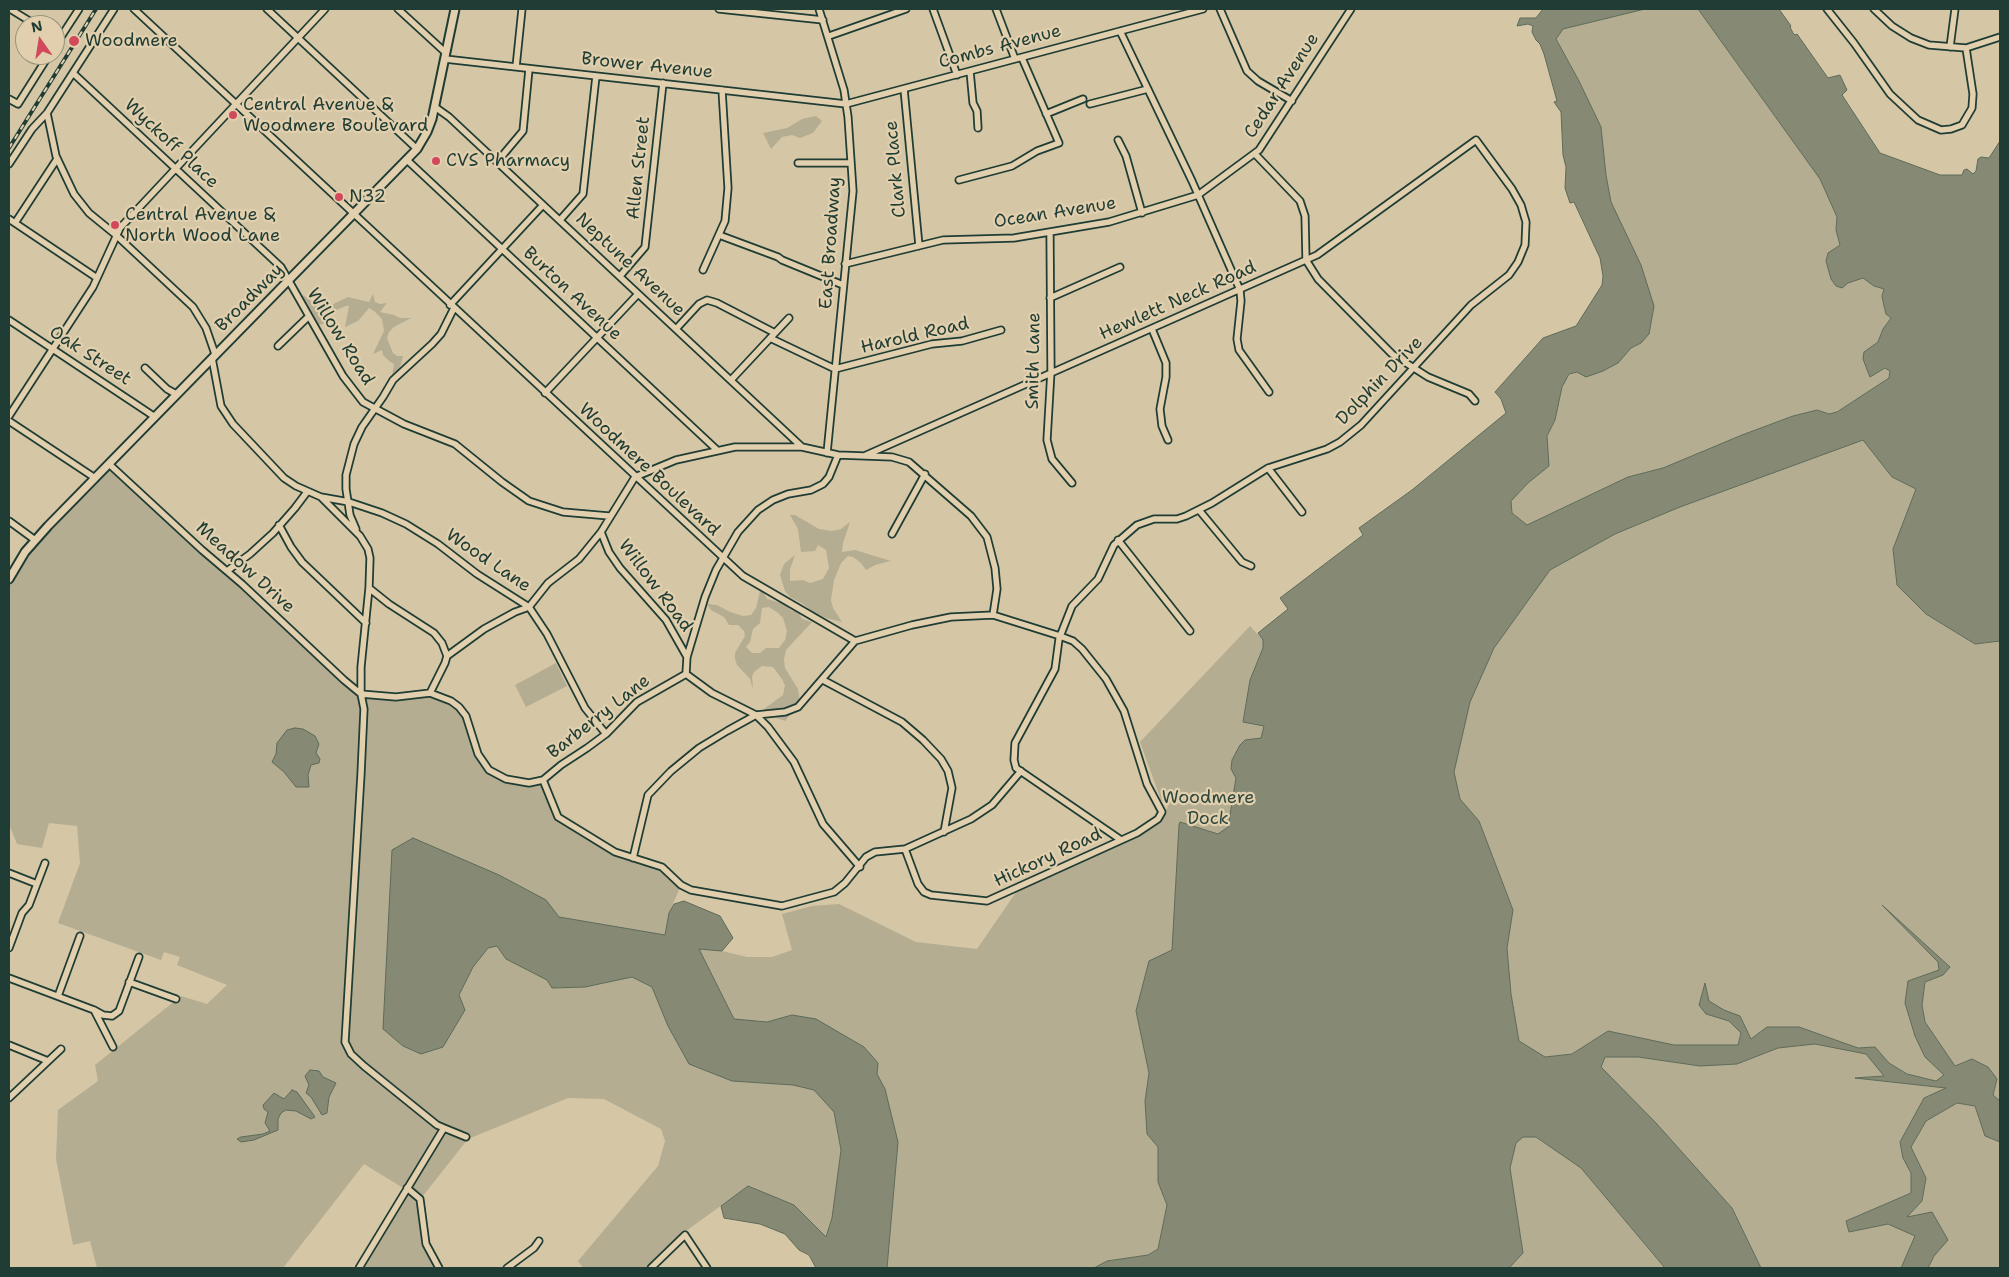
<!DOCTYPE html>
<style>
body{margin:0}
#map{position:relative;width:2009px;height:1277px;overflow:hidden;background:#d5c6a6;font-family:"Shantell Sans",sans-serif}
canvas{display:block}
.frame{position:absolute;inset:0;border:10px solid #1f3d34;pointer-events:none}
.north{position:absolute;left:15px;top:15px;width:50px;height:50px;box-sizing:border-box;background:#e1cfad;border:1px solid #93957d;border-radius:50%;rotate:347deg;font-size:14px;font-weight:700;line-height:20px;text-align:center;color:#1f3d34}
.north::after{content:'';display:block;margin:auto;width:18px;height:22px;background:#d1495b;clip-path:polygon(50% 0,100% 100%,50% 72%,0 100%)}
</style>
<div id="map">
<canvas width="2009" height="1277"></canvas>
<div class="frame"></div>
<div class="north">N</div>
</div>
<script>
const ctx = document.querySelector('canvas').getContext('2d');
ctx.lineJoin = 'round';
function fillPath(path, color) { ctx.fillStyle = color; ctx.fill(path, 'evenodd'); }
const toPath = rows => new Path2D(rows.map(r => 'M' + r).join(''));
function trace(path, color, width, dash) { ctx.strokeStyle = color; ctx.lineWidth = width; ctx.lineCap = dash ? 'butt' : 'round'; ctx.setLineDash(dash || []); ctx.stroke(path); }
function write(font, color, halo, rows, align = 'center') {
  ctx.font = font + ' "Shantell Sans",sans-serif'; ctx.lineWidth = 4.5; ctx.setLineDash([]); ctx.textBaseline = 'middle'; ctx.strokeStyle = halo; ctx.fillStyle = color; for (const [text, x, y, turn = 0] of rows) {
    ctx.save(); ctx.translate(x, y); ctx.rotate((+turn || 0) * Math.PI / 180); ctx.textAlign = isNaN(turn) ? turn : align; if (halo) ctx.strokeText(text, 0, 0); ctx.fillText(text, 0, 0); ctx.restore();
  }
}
fillPath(toPath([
 [1645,9,1698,9,1820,179,1837,216,1836,230,1840,245,1828,253,1826,261,1831,279,1836,286,1863,278,1874,286,1884,289,1882,296,1884,306,1886,314,1891,318,1883,329,1878,342,1864,352,1875,374,1885,368,1890,371,1889,378,1837,412,1829,414,1817,410,1793,416,1742,435,1663,468,1628,477,1527,525,1512,513,1511,501,1528,483,1549,466,1547,436,1555,420,1562,387,1569,374,1618,362,1631,348,1641,343,1641,265,1611,202,1606,175,1601,127,1579,81,1556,39,1562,29],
 [816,116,822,121,813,133,800,138,792,135,782,137,771,149,763,133,787,128,802,119],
 [373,294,375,302,380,304,387,303,380,312,394,315,400,318,411,318,394,327,389,332,387,338,393,353,397,356,403,356,399,371,392,376,394,364,389,361,383,355,382,350,373,354,384,331,382,319,374,311,369,308,358,321,345,327,349,306,346,306,334,311,327,323,318,325,305,305,303,295,316,305,325,308,348,297,369,302],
 [1863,439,1892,477,1916,489,1893,549,1926,614,1975,644,2000,641,2000,1101,1993,1095,1997,1079,1972,1059,1955,1066,1925,1023,1922,1005,1925,982,1943,975,1950,967,1891,914,1938,962,1939,970,1908,981,1925,1057,1945,1075,1936,1081,1907,1074,1889,1063,1875,1047,1858,1048,1799,1027,1751,1039,1740,1016,1724,1010,1709,1001,1705,985,1699,1005,1706,1014,1729,1021,1741,1033,1738,1045,1674,1045,1608,1031,1572,1054,1545,1057,1519,1042,1511,994,1507,948,1513,909,1479,821,1460,799,1454,772,1470,702,1494,648,1550,570,1615,534,1680,507],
 [110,468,361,694,433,696,451,701,464,712,482,762,496,774,515,782,543,780,562,821,623,856,654,863,681,885,669,913,665,935,732,1081,793,1085,814,1090,882,1085,877,1074,792,1015,767,1022,734,1020,698,948,722,951,747,957,772,957,792,950,782,914,812,906,839,904,916,942,977,949,1019,888,1138,834,1163,817,1168,806,1161,800,1140,742,1250,626,1263,640,1263,648,1250,680,1243,722,1264,726,1261,738,1245,740,1231,769,1236,778,1229,827,1218,834,1181,822,1179,825,1172,950,1136,1011,1149,1073,1145,1101,1147,1134,1158,1147,1158,1182,1167,1205,1158,1249,1148,1255,1107,1261,1094,1268,887,1268,897,1154,884,1089,834,1112,841,1150,832,1218,826,1237,794,1205,748,1186,686,1231,649,1268,583,1268,578,1261,658,1166,665,1141,661,1129,604,1099,568,1098,468,1139,422,1197,420,1210,424,1245,429,1257,437,1268,361,1268,408,1191,364,1164,283,1268,97,1268,90,1241,73,1245,56,1159,58,1110,98,1081,95,1065,181,996,207,1004,227,985,177,965,180,957,164,952,161,960,58,923,80,863,77,826,49,823,42,848,17,844,9,824,9,583,27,555],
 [790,515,795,515,819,529,832,531,841,529,850,522,843,543,842,552,855,550,891,561,875,565,866,570,861,563,853,557,848,556,841,563,834,580,831,600,833,608,842,622,826,618,813,612,803,604,790,597,785,591,780,575,784,564,795,555,790,569,790,581,803,580,810,583,823,579,829,568,826,550,818,545,815,551,801,552,798,529],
 [760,591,763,592,767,599,784,604,792,611,798,611,802,619,812,622,786,650,784,659,785,668,798,689,800,702,797,710,789,716,785,721,774,717,764,709,783,695,785,685,782,679,773,667,762,666,754,672,752,677,753,689,750,679,737,665,735,659,735,653,745,636,744,631,738,625,729,625,724,617,711,610,707,604,717,605,730,612,743,616,751,615,756,608],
 [769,607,778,613,783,618,787,631,785,640,779,648,766,648,760,653,752,653,746,647,750,642,753,629,760,623,762,608],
 [556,663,567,686,526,707,515,685],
 [1815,1044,1866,1054,1885,1076,1859,1078,1947,1088,1924,1098,1903,1158,1911,1173,1911,1193,1846,1221,1849,1232,1888,1224,1916,1236,1901,1268,1761,1268,1732,1208,1656,1123,1600,1067,1605,1057,1638,1057,1700,1066,1737,1064,1778,1048],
 [1957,1103,1975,1106,1985,1136,2000,1142,2000,1268,1928,1268,1934,1256,1906,1218,1922,1201,1926,1178,1911,1147,1926,1121],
 [1523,1137,1536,1137,1581,1168,1665,1268,1509,1268,1523,1252,1510,1168,1516,1143]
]), '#b4ad91');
const water = toPath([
 [1543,9,1645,9,1563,29,1556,39,1579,81,1601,127,1606,175,1611,202,1641,265,1654,306,1649,334,1641,343,1631,348,1618,363,1603,371,1586,377,1577,372,1569,374,1562,387,1555,420,1547,436,1549,466,1528,483,1511,501,1512,513,1527,525,1628,477,1663,468,1742,435,1793,416,1817,410,1829,414,1837,412,1889,378,1890,371,1885,368,1870,377,1863,359,1864,352,1878,342,1883,329,1891,318,1886,314,1884,306,1882,296,1884,289,1874,286,1863,278,1848,283,1842,288,1836,286,1831,279,1826,261,1828,253,1840,245,1836,230,1837,217,1820,179,1698,9,1779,9,1791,26,1790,27,1793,33,1795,35,1797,34,1828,78,1840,75,1847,90,1842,95,1880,153,1940,175,1962,175,1964,170,1967,169,1973,174,1976,171,1978,159,1981,157,1989,158,2000,141,2000,641,1975,644,1926,614,1897,585,1893,549,1916,489,1892,477,1863,440,1680,507,1615,534,1550,570,1494,648,1470,702,1454,772,1460,799,1479,821,1513,910,1507,948,1511,994,1519,1041,1545,1057,1572,1054,1608,1031,1674,1045,1738,1045,1741,1033,1729,1021,1706,1014,1699,1005,1705,983,1709,1001,1724,1010,1740,1016,1751,1039,1767,1027,1799,1027,1858,1048,1875,1047,1889,1063,1907,1074,1936,1081,1944,1075,1925,1057,1915,1036,1905,1003,1908,981,1939,970,1938,962,1882,905,1950,967,1943,975,1925,982,1922,1005,1925,1022,1955,1066,1972,1059,1988,1067,1997,1079,1993,1095,2000,1101,2000,1142,1985,1136,1975,1106,1957,1103,1926,1121,1911,1147,1926,1178,1922,1201,1907,1217,1932,1212,1948,1240,1934,1256,1928,1268,1901,1268,1915,1236,1888,1224,1849,1232,1846,1221,1911,1193,1911,1173,1903,1158,1900,1142,1924,1098,1946,1088,1855,1078,1884,1076,1866,1054,1815,1044,1778,1048,1737,1064,1700,1066,1638,1057,1605,1057,1601,1067,1656,1123,1732,1208,1761,1268,1665,1268,1581,1168,1536,1137,1523,1137,1516,1143,1510,1168,1523,1253,1509,1268,1094,1268,1107,1261,1148,1255,1158,1249,1167,1205,1158,1182,1158,1147,1147,1134,1145,1101,1149,1073,1136,1011,1149,961,1172,950,1179,825,1180,822,1218,834,1228,827,1236,778,1231,769,1232,760,1240,745,1245,740,1261,738,1264,726,1243,722,1250,680,1263,648,1263,640,1258,633,1288,609,1280,598,1363,535,1359,528,1412,490,1506,413,1501,399,1495,392,1543,338,1576,326,1602,285,1603,276,1600,258,1574,202,1570,203,1565,188,1566,167,1563,155,1561,112,1554,102,1557,101,1544,54,1540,44,1536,40,1532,32,1533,26,1528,24,1517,26,1520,18,1536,18,1543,9],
 [295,728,303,729,315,736,319,744,316,753,320,759,319,763,311,765,308,775,309,787,296,787,284,772,272,762,276,754,277,743,287,730,295,728],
 [413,838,499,875,546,900,559,917,665,935,669,913,674,904,684,901,720,916,733,938,722,951,699,949,734,1019,767,1022,792,1015,816,1019,864,1047,878,1063,877,1074,885,1089,898,1142,887,1268,816,1268,809,1255,799,1250,785,1234,760,1224,724,1218,721,1206,748,1186,794,1205,826,1237,832,1218,841,1150,834,1112,814,1090,793,1085,732,1081,689,1064,668,1026,652,987,632,977,585,987,552,988,547,980,506,959,497,946,488,948,473,967,459,995,465,1010,443,1047,421,1054,403,1046,383,1029,392,850,413,838],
 [310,1070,319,1071,323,1077,336,1083,329,1097,327,1113,322,1115,311,1097,306,1093,309,1085,305,1076,310,1070],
 [292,1090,297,1092,315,1117,311,1119,296,1111,286,1110,281,1113,278,1119,278,1130,254,1140,241,1142,237,1139,241,1137,263,1134,270,1131,265,1123,268,1112,264,1109,263,1105,274,1093,284,1099,292,1090]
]);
fillPath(water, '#868a74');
trace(water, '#5d6b5a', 1);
const minor = toPath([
 [10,9,36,25],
 [134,9,743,576,855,641,912,625,951,617,993,615,1060,636,1073,641,1082,649,1106,679,1124,711,1147,784,1162,812,1158,819,1137,833,987,901,931,895,924,892,918,884,905,849],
 [267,9,417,149],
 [398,9,446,53],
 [719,9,823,20],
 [819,9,844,90,848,117,853,191,827,453],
 [933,9,957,75],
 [996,9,1015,59],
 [1220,9,1247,71,1258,81,1292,101],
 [1827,9,1854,43,1890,94,1918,120,1941,130,1951,129,1962,125,1972,108,1973,94,1966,48],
 [1874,9,1892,26,1911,38,1929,45,1966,48,2000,37],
 [1120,31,1192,181,1240,290,1241,301,1237,339,1239,350,1269,392],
 [829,36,906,9],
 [55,46,79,9],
 [1950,47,1955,9],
 [445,59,846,104,1203,9],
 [516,67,522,9],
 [970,71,973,103,977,111,978,128],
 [73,73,281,267,343,376,363,402,404,424,455,444,502,482,529,501,563,512,609,516],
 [904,89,919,246],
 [9,99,18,104,49,55],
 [1090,104,1148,89],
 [435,107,449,117,802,447],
 [47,113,56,156,74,194,89,213,116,235,193,307,206,328,215,354],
 [1046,114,1083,99],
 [1118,140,1126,156,1142,213],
 [1255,154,1300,201,1305,216,1306,260,1318,279,1392,354,1428,377,1469,394,1475,401],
 [407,160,717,450],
 [497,162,523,131,529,69],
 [798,163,851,163],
 [9,164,32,129,47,113,114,9],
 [959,180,1012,166,1037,151,1059,143,1022,58],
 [9,219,97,278],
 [560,220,583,194,596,76],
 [15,223,57,159],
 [1050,233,1051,371,1047,440,1052,459,1072,483],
 [719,235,778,257,782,260,843,285],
 [845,264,943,240,1014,238,1109,222,1198,195,1259,150,1351,9],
 [703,270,725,221,728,188,722,90],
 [620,276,645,247,663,83],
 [1050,298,1120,267],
 [450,305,543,205],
 [9,320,155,417],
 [676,329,699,304,707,300,717,303,775,333],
 [1152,329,1166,363,1166,377,1160,409,1162,426,1168,440],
 [770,338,835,369,932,344,962,341,1001,330],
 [278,346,308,317],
 [212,358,221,406,233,424,284,478,296,486,321,497,360,536,368,549,370,558,369,588,361,667,361,694,364,709,361,774,345,1042,351,1054,364,1066,437,1125,444,1128],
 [145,368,167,389,176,394],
 [731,380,789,318],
 [545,393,638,294],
 [9,416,93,287,120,228,325,9],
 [9,421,95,478],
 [864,456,1317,255,1476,140,1512,189,1521,205,1526,222,1525,245,1518,262,1509,275,1471,305,1361,425,1340,442,1327,449,1268,468,1212,503,1186,516,1177,519,1154,519,1137,525,1114,545,1098,579,1072,606,1059,639,1055,669,1015,743,1014,760,1016,768,1121,840],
 [109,464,202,550,242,584,344,680,361,694],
 [1268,468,1302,512],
 [321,497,349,502,382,513,406,524,438,544,477,574,529,607,547,634,585,708,606,734],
 [1199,510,1242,562,1251,566],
 [9,521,35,540],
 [279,525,291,547,302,562,366,623],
 [356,529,350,515,346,489,346,475,354,444,362,427,383,397,393,380,432,344,441,334,454,308],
 [601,532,609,552,620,568,666,620,687,657],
 [892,534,925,474],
 [1118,540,1190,631],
 [227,571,250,554,273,533,295,508,307,492],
 [369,588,389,604,434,633,442,643,447,656],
 [686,674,687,657,705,597,716,570,738,532,758,510,773,500,788,494,811,490,823,484,829,477,838,455],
 [686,674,712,693,756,715,768,727,794,762,823,824,860,867],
 [823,680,902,722,923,740,941,759,948,771,952,788,944,832],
 [430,693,445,663,447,656,484,629,515,612,529,607,548,583,579,559,601,532,635,477,676,460,735,447,802,447,838,455,892,457,909,462,971,516,987,537,995,568,997,589,993,615],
 [361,694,396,697,430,693,451,701,459,707,466,716,478,754,489,770,506,779,529,783,543,780,561,765,587,748,606,734,637,702,686,674],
 [543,780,558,817,615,852,662,867,681,885,691,890,782,906,834,892,845,883,866,857,875,852,905,849,971,819,992,805,1021,771],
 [633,858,648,795,671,771,699,748,727,731,756,715,785,712,798,707,855,641],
 [9,873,37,884],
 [9,948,22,913,29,905,45,863],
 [9,978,94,1010,113,1047],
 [129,982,176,999],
 [58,996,80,936],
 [94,1010,103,1015,112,1016,119,1011,139,957],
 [9,1045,48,1061],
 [9,1098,61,1049],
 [407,1188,420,1199,426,1244,439,1268],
 [359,1268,444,1128,466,1137],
 [507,1268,534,1248,539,1241],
 [651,1268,685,1235,707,1268]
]);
const major = toPath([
 [9,579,25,552,48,526,417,149,427,132,432,119,455,9]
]);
trace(minor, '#1f3d34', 9);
trace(major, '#1f3d34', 11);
trace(minor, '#e1cfad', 5.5);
trace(major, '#e1cfad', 7);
const rail = toPath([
 [9,148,96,9]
]);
trace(rail, '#1f3d34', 4);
trace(rail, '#e1cfad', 2, [5.5]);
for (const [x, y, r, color] of [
 [74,41,6,"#d1495b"],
 [233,115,5,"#d1495b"],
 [436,161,5,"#d1495b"],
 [339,197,5,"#d1495b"],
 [115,225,5,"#d1495b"]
]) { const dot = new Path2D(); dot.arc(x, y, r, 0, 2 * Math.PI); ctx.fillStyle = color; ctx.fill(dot); trace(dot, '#e1cfad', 2); }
write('18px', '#1f3d34', '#e1cfad', [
 ["Woodmere",85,41],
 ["Central Avenue &",243,105],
 ["Woodmere Boulevard",243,126],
 ["CVS Pharmacy",446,161],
 ["N32",349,197],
 ["Central Avenue &",125,215],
 ["North Wood Lane",125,236]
], 'left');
write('18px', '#1f3d34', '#e1cfad', [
 ["Combs Avenue",1000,47,-15],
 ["Brower Avenue",647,66,6],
 ["Cedar Avenue",1282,86,-57],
 ["Wyckoff Place",171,144,43],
 ["Allen Street",639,168,-84],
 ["Clark Place",896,169,-95],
 ["Ocean Avenue",1055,213,-9],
 ["East Broadway",831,243,-86],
 ["Neptune Avenue",630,265,43],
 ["Burton Avenue",572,294,43],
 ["Broadway",250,298,-45],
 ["Hewlett Neck Road",1178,301,-24],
 ["Harold Road",915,336,-13],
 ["Willow Road",340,337,58],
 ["Oak Street",90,356,33],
 ["Smith Lane",1034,361,-89],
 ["Dolphin Drive",1380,381,-46],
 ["Woodmere Boulevard",649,470,43],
 ["Wood Lane",488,561,34],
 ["Meadow Drive",245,568,42],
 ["Willow Road",655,586,53],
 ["Barberry Lane",599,717,-38],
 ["Hickory Road",1048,858,-25]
]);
write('18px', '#2e483d', '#e1cfad', [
 ["Woodmere",1208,798],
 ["Dock",1208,819]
]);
</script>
